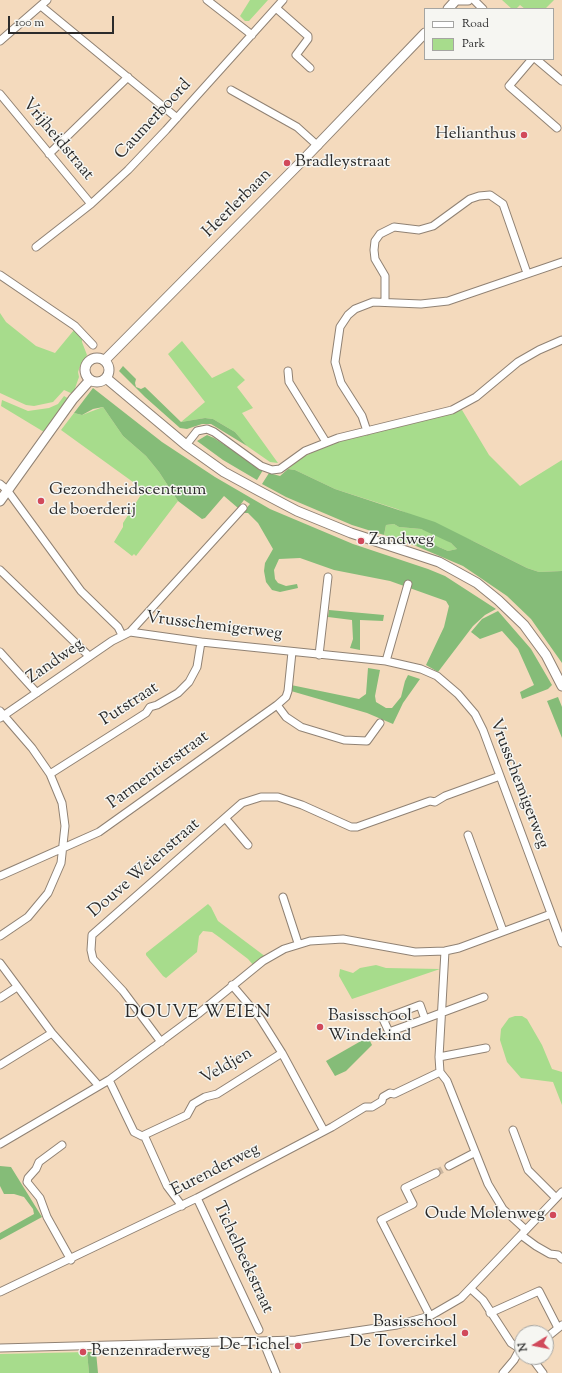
<!DOCTYPE html>
<style>
body{margin:0}
#map{position:relative;width:562px;height:1373px;overflow:hidden;background:#f4dabd;font-family:"Sorts Mill Goudy",serif}
canvas{display:block}
.legend{position:absolute;left:424px;top:8px;width:130px;height:52px;box-sizing:border-box;background:#f6f6f2;border:1px solid #a5a5a2;margin:0;padding:5px 7px;list-style:none;font-size:12px;color:#2b2b2b}
.legend li{display:flex;align-items:center;gap:8px;height:20px}
.legend b{width:20px;border:1px solid #a5a5a2}
.north{position:absolute;left:514px;top:1325px;width:40px;height:40px;box-sizing:border-box;background:#f6f6f2;border:1px solid #a5a5a2;border-radius:50%;rotate:260deg;font-size:11px;font-weight:700;line-height:16px;text-align:center;color:#2b2b2b}
.north::after{content:'';display:block;margin:auto;width:14px;height:18px;background:#d1495b;clip-path:polygon(50% 0,100% 100%,50% 72%,0 100%)}
.scale{position:absolute;left:8px;top:16px;width:106px;height:18px;box-sizing:border-box;border:2px solid #2b2b2b;border-top:0;padding-left:5px;font-size:12px;line-height:14px;white-space:nowrap;color:#2b2b2b;-webkit-text-stroke:3px #f6f6f2;paint-order:stroke}
</style>
<div id="map">
<canvas width="562" height="1373"></canvas>
<ul class="legend">
<li><b style="height:5px;background:#fff"></b>Road</li>
<li><b style="height:11px;background:#a7dc8c"></b>Park</li>
</ul>
<div class="north">N</div>
<div class="scale">100 m</div>
</div>
<script>
const ctx = document.querySelector('canvas').getContext('2d');
ctx.lineJoin = 'round';
function fillPath(path, color) { ctx.fillStyle = color; ctx.fill(path, 'evenodd'); }
const toPath = rows => new Path2D(rows.map(r => 'M' + r).join(''));
function trace(path, color, width, dash) { ctx.strokeStyle = color; ctx.lineWidth = width; ctx.lineCap = dash ? 'butt' : 'round'; ctx.setLineDash(dash || []); ctx.stroke(path); }
function write(font, color, halo, rows, align = 'center') {
  ctx.font = font + ' "Sorts Mill Goudy",serif'; ctx.lineWidth = 3; ctx.setLineDash([]); ctx.textBaseline = 'middle'; ctx.strokeStyle = halo; ctx.fillStyle = color; for (const [text, x, y, turn = 0] of rows) {
    ctx.save(); ctx.translate(x, y); ctx.rotate((+turn || 0) * Math.PI / 180); ctx.textAlign = isNaN(turn) ? turn : align; if (halo) ctx.strokeText(text, 0, 0); ctx.fillText(text, 0, 0); ctx.restore();
  }
}
fillPath(toPath([
 [250,0,268,0,249,21,245,21,240,16],
 [502,0,554,0,545,9,525,9,520,5,516,9,512,9],
 [0,313,6,322,36,346,55,353,74,330,82,339,82,342,87,355,80,366,78,372,79,377,73,394,64,390,53,402,34,406,26,405,0,393],
 [182,341,212,378,233,368,245,380,237,387,253,408,242,413,278,463,270,462,247,446,235,432,213,419,205,418,181,422,205,402,168,354],
 [64,396,69,399,44,432,1,406,2,400,28,411,49,408,58,404],
 [103,407,123,436,146,456,159,472,178,501,136,556,134,554,132,556,114,542,123,527,123,523,144,490,61,430,74,413,82,415],
 [462,410,489,455,520,486,562,460,562,571,539,572,527,568,475,542,397,509,335,489,295,470,288,469,301,458,333,442],
 [394,524,399,527,421,529,438,535,451,543,457,549,448,551,439,547,417,542,416,546,384,535,386,525],
 [208,904,211,907,218,921,266,957,254,966,248,959,219,937,212,932,203,931,199,936,197,952,166,978,163,976,146,955,146,953],
 [376,965,386,968,440,969,352,999,339,976,340,969,353,973,360,968],
 [515,1016,522,1016,527,1019,542,1045,552,1069,562,1072,562,1105,553,1082,521,1078,507,1062,500,1040,501,1029,509,1018],
 [87,1352,89,1373,0,1373,0,1354]
]), '#a7dc8c');
fillPath(toPath([
 [123,366,136,379,135,383,136,387,141,389,145,387,181,422,205,418,213,419,235,432,247,446,211,424,202,424,187,429,180,428,145,397,119,371],
 [93,388,162,442,215,477,270,509,353,544,428,569,445,576,496,609,485,615,473,626,438,672,426,665,444,627,449,606,446,601,390,581,334,570,300,558,279,559,274,570,275,579,278,583,286,586,297,584,298,588,280,592,272,590,266,582,264,571,265,563,273,549,258,523,248,513,242,513,250,504,244,500,238,508,224,496,205,518,202,519,178,501,159,472,146,456,123,436,103,407,93,409,82,415,74,413],
 [207,435,214,438,263,470,257,480,223,460,197,441],
 [288,469,295,470,335,489,435,522,527,568,539,572,562,571,562,663,531,619,507,596,463,566,416,546,419,540,423,540,448,551,457,549,451,543,421,529,399,527,394,524,386,525,384,535,352,525,286,497,262,484,269,473,280,476],
 [329,610,384,615,383,621,360,620,360,650,350,648,353,639,352,620,328,617],
 [498,611,531,649,552,685,548,689,522,699,520,692,534,685,518,649,502,631,480,639,471,632,482,619],
 [368,668,380,670,375,696,376,702,386,708,392,708,401,697,405,681,408,675,420,679,403,703,393,724,367,713,291,691,291,685,359,699,366,694],
 [558,697,562,707,562,738,547,701],
 [368,1037,372,1045,346,1071,335,1076,326,1061],
 [0,1166,11,1167,42,1217,0,1240,0,1233,34,1214,33,1209,24,1197,14,1194,4,1194,0,1186],
 [87,1352,96,1352,98,1373,89,1373]
]), '#85bc78');
trace(toPath([
 [436,1173,449,1166]
]), '#ccb7a0', 7, [7, 3.5]);
const minor = toPath([
 [207,0,252,35],
 [474,0,483,9],
 [41,6,177,118],
 [276,8,308,36,308,39,296,55,310,68],
 [0,41,47,0],
 [532,59,509,86,557,128],
 [536,59,562,81],
 [231,90,297,127,318,146],
 [0,94,91,204],
 [49,154,128,77],
 [36,247,91,204,128,170,166,130,283,0],
 [0,275,75,326,93,345],
 [385,302,385,276,375,259,374,250,375,241,380,234,394,227,419,230,433,226,470,199,479,196,490,195,503,204,527,273],
 [288,371,289,382,326,442],
 [367,431,362,416,341,383,335,362,340,327,348,315,355,309,373,302,421,304,448,301,562,262],
 [186,445,197,431,207,429,214,432,261,466,272,470,280,469,305,451,338,438,452,410,476,397,518,362,539,350,562,340],
 [0,484,7,490,81,591,118,627,122,635],
 [0,570,89,656],
 [130,632,201,642,386,661,421,669,437,676,458,694,475,714,483,730,562,943],
 [0,652,37,693],
 [319,655,328,577],
 [386,661,408,584],
 [277,705,286,717,301,727,344,740,367,741,380,723],
 [0,711,32,748,50,774,62,803,65,826,61,863,48,893,28,917,0,936],
 [0,718,112,641,130,632,243,508],
 [50,774,146,713,150,707,157,705,178,693,189,682,197,667,201,642],
 [226,819,248,845],
 [468,835,503,931],
 [0,876,99,832,277,705,286,697,288,691,292,652],
 [283,897,298,943],
 [445,951,439,1057,440,1072,447,1081,488,1184,503,1209,526,1230],
 [0,963,52,1033,99,1086],
 [232,985,260,1018,282,1053,324,1131],
 [0,998,17,987],
 [425,1019,420,1005,383,1019,389,1032,425,1019,441,1013,484,997],
 [161,1042,123,991,93,959,91,950,92,935,242,803,261,797,278,797,302,805,351,827,357,827,430,801,435,802,445,796,500,776],
 [439,1057,486,1048],
 [0,1065,52,1033],
 [109,1080,134,1132,142,1136,187,1115,193,1104,205,1097,217,1094,282,1053],
 [513,1130,528,1170,556,1198],
 [144,1135,167,1186,182,1206],
 [0,1144,109,1080,198,1014,263,961,284,949,310,941,343,939,415,952,445,951,459,948,551,914],
 [62,1145,39,1162,36,1169,28,1178,27,1182,40,1198,47,1217,71,1260],
 [449,1166,474,1153],
 [197,1198,259,1330],
 [521,1235,536,1246,550,1254,558,1255,562,1259],
 [471,1289,483,1300,511,1343,522,1350],
 [0,1292,197,1198,332,1127,365,1107,372,1107,382,1101,383,1097,390,1093,394,1094,440,1072],
 [490,1313,539,1291,558,1328],
 [430,1316,381,1220,413,1204,405,1188,436,1173],
 [546,1338,562,1325],
 [263,1341,276,1373],
 [0,1348,296,1340,397,1325,430,1316,461,1298,562,1192],
 [531,1357,543,1373],
 [503,1373,514,1360,520,1349]
]);
const tertiary = toPath([
 [459,0,468,0],
 [448,9,456,0],
 '85 370a12 12 0 1 1 24 0a12 12 0 1 1-24 0Z',
 [105,360,303,160,425,33],
 [106,378,186,445,224,472,259,491,297,511,351,533,439,562,477,583,498,600,524,625,546,655,562,686],
 [0,501,73,399,90,380]
]);
trace(minor, '#908274', 9);
trace(tertiary, '#908274', 11);
trace(minor, '#fff', 7);
trace(tertiary, '#fff', 9);
for (const [x, y, r, color] of [
 [524,135,4,"#d1495b"],
 [287,163,4,"#d1495b"],
 [41,501,4,"#d1495b"],
 [361,541,4,"#d1495b"],
 [320,1027,4,"#d1495b"],
 [553,1215,4,"#d1495b"],
 [465,1333,4,"#d1495b"],
 [298,1346,4,"#d1495b"],
 [83,1352,4,"#d1495b"]
]) { const dot = new Path2D(); dot.arc(x, y, r, 0, 2 * Math.PI); ctx.fillStyle = color; ctx.fill(dot); trace(dot, '#f6f6f2', 1.5); }
write('17px', '#2b2b2b', '#f6f6f2', [
 ["Caumerboord",154,120,-47],
 ["Vrijheidstraat",57,140,50],
 ["Heerlerbaan",238,204,-45],
 ["Vrusschemigerweg",214,627,7],
 ["Zandweg",56,662,-35],
 ["Putstraat",130,705,-33],
 ["Parmentierstraat",159,771,-36],
 ["Vrusschemigerweg",518,784,69],
 ["Douve Weienstraat",145,869,-41],
 ["Veldjen",227,1067,-30],
 ["Eurenderweg",216,1171,-27],
 ["Tichelbeekstraat",242,1258,65]
]);
write('17px', '#2b2b2b', '#f6f6f2', [
 ["Helianthus",516,135,"right"],
 ["Bradleystraat",295,163],
 ["Gezondheidscentrum",49,491],
 ["de boerderij",49,511],
 ["Zandweg",369,541],
 ["Basisschool",328,1017],
 ["Windekind",328,1037],
 ["Oude Molenweg",545,1215,"right"],
 ["Basisschool",457,1323,"right"],
 ["De Tovercirkel",457,1343,"right"],
 ["De Tichel",290,1346,"right"],
 ["Benzenraderweg",91,1352]
], 'left');
ctx.letterSpacing = '1px';
write('18px', '#2b2b2b', '#f6f6f2', [
 ["DOUVE WEIEN",198,1014]
]);
ctx.letterSpacing = '0px';
</script>
